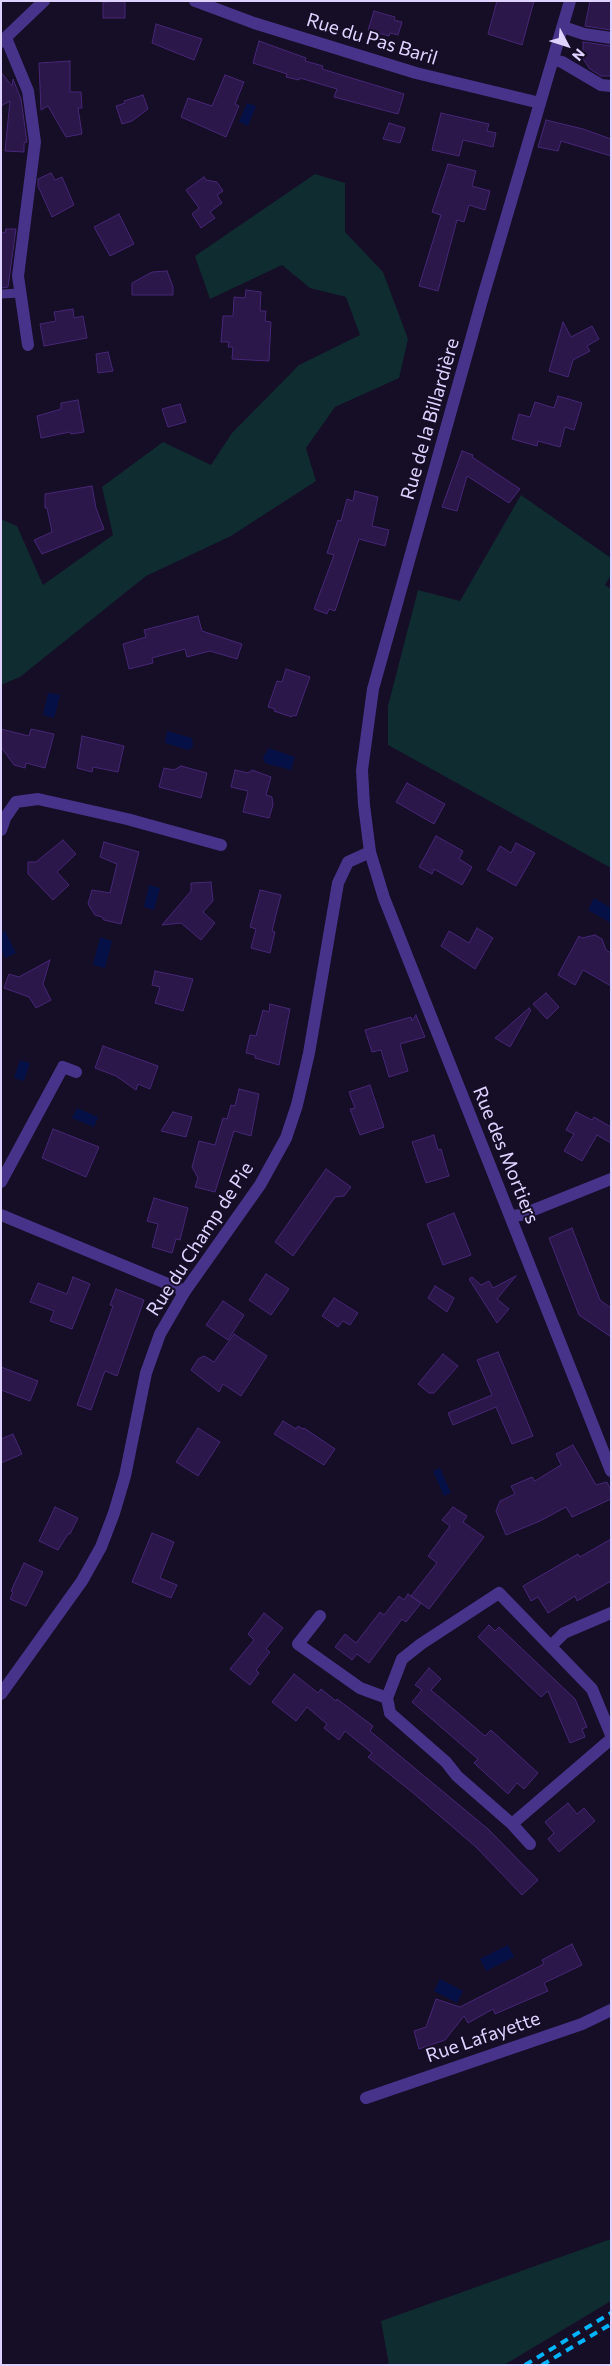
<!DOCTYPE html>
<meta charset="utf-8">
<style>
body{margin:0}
#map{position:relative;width:612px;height:2366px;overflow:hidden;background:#160d26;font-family:Commissioner,sans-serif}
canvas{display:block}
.frame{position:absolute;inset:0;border:2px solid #e0d2ff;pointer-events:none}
.north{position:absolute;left:542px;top:20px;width:50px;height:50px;-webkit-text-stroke:4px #160d26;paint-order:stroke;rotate:130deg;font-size:14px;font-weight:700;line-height:20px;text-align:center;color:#e0d2ff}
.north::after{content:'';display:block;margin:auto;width:18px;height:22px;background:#e0d2ff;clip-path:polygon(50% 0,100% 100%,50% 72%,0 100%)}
</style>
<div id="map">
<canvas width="612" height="2366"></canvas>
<div class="frame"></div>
<div class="north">N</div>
</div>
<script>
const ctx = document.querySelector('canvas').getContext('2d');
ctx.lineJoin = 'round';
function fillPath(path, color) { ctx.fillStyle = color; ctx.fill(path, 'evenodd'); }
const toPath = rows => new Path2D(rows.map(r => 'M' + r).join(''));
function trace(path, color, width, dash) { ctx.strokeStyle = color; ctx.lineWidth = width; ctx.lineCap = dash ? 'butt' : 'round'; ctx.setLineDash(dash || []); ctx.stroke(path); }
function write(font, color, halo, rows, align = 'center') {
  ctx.font = font + ' Commissioner,sans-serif'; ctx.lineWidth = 4; ctx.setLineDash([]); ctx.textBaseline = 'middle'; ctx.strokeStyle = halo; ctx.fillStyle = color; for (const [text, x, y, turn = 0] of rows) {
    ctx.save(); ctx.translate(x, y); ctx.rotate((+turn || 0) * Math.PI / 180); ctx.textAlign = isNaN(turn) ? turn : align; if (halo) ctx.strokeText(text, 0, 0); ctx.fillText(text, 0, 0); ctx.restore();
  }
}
fillPath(toPath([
 [315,174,345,183,345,232,383,272,408,339,399,378,335,407,306,448,316,481,231,536,146,576,20,677,1,685,1,519,17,526,43,585,113,535,102,487,163,442,211,465,232,433,299,365,360,335,346,297,310,288,282,265,210,299,195,256],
 [521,495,611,558,611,575,605,585,611,589,611,868,388,745,388,706,418,590,460,601],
 [611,2239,611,2301,504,2365,389,2365,381,2321]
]), '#0f2c31');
fillPath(toPath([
 [247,103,256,106,248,126,239,122],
 [48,693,60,695,54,718,43,715],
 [167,731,192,738,193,747,188,750,165,743],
 [269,748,295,757,291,770,265,763,263,757],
 [149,885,160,888,154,910,144,907],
 [594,898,611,908,611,923,588,910],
 [5,931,16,953,5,958,1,950,1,933],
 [100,937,112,941,105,968,93,965],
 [20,1060,30,1063,24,1081,14,1078],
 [77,1108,98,1117,94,1127,72,1118],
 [440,1468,451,1493,444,1496,433,1471],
 [508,1945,514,1957,486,1971,480,1959],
 [440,1979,463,1991,457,2003,434,1991]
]), '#051047');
const building = toPath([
 [125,1,125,18,103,18,103,2,125,1],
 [497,1,534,1,522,45,488,34,497,1],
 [590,1,611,1,611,30,585,26,590,1],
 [374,11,395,17,394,20,402,22,398,35,390,33,389,36,368,30,374,11],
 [156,24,202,39,194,60,152,43,156,24],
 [259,41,306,58,305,61,323,66,322,69,404,94,398,114,334,97,337,89,300,78,299,80,286,77,287,74,253,63,259,41],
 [583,42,611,46,611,76,601,76,590,69,583,59,583,42],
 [70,61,70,92,81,92,82,108,78,108,82,134,66,137,48,106,41,110,39,63,70,61],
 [1,72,12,86,13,79,21,99,27,142,24,143,24,152,5,151,10,101,1,106,1,72],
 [225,75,244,82,235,104,239,106,226,137,181,117,188,98,212,106,225,75],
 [143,95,148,109,132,121,122,124,116,106,125,103,124,101,143,95],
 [441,113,489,124,487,131,496,133,493,147,463,140,459,156,432,150,441,113],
 [546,120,583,129,611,139,611,156,561,141,558,151,538,147,546,120],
 [389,123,405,128,400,143,383,139,389,123],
 [448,164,476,171,472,186,490,191,485,210,469,205,464,222,457,220,438,291,419,286,441,215,432,212,448,164],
 [51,173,55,180,62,177,74,205,52,217,38,186,38,179,51,173],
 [204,177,206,180,217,182,223,191,217,195,222,203,210,212,215,218,201,228,192,214,199,208,186,190,204,177],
 [119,214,134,244,110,256,94,227,119,214],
 [6,229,16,229,8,287,1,288,1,232,5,233,6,229],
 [167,271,173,287,173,295,132,295,132,283,152,272,167,271],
 [246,290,261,292,260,311,266,311,265,321,271,322,269,361,232,359,233,347,228,347,229,342,221,342,223,316,233,316,234,297,245,298,246,290],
 [73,309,74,318,83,316,87,338,44,346,40,324,56,321,54,312,73,309],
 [563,322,571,337,592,326,599,339,587,346,590,351,573,360,568,377,549,371,563,322],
 [108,352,113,371,98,373,96,354,108,352],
 [558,396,582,403,574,430,565,427,560,447,538,441,537,446,512,439,519,414,530,417,535,402,554,408,558,396],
 [78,400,84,432,71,434,70,432,41,438,37,416,61,409,61,403,78,400],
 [180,404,186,422,168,427,162,409,180,404],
 [462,451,473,455,472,457,520,489,509,503,467,476,457,511,442,507,462,451],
 [92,486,96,508,104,529,42,554,34,540,52,532,47,508,45,508,45,494,92,486],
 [355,491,378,497,372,526,389,530,385,546,359,539,335,611,329,609,327,614,314,609,334,555,327,553,338,520,341,521,347,499,353,501,355,491],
 [198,616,202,631,242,644,237,659,210,651,187,657,185,649,152,658,153,663,129,669,123,644,146,637,144,630,198,616],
 [286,669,310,677,296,716,293,715,292,717,274,711,275,709,268,707,277,681,282,682,286,669],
 [1,729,29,736,31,729,54,734,45,768,26,763,25,768,14,765,1,747,1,729],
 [82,736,124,746,118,772,93,767,92,772,77,768,82,736],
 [181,766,207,773,201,798,159,787,164,768,174,770,181,766],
 [235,770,248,773,252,770,271,777,266,795,272,797,273,805,269,818,243,812,248,791,231,787,235,770],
 [407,783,445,804,434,824,396,802,407,783],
 [436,836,463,851,459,859,472,867,462,885,434,869,432,874,419,867,436,836],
 [63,840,76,854,57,872,69,885,53,900,28,874,28,862,36,862,63,840],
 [104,842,139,852,121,924,104,920,102,917,95,915,88,904,92,890,110,893,117,864,100,857,104,842],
 [516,843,535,853,516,886,487,870,500,846,511,853,516,843],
 [211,882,213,901,203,912,215,923,201,940,181,923,162,925,191,891,191,883,211,882],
 [260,890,281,895,272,931,275,932,270,953,251,948,256,929,250,927,260,890],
 [477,928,493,938,475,969,441,946,449,931,469,943,477,928],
 [595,935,602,939,606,950,611,953,611,986,583,970,575,985,558,975,579,936,582,938,595,935],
 [50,960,43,984,51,1000,36,1008,29,997,4,988,9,974,19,977,50,960],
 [155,971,193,979,183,1011,155,1003,160,987,152,985,155,971],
 [546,993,559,1007,547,1019,533,1004,546,993],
 [270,1004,290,1009,279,1065,255,1058,255,1055,246,1053,250,1035,256,1036,263,1010,269,1012,270,1004],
 [529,1008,531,1010,510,1047,495,1038,529,1008],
 [416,1015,425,1037,400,1044,408,1071,389,1077,381,1050,372,1052,365,1030,411,1017,412,1021,416,1015],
 [103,1046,158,1066,150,1089,138,1084,136,1090,116,1076,95,1068,103,1046],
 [370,1085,384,1127,360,1135,350,1109,355,1108,349,1092,370,1085],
 [239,1089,259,1094,251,1136,234,1131,215,1192,195,1187,198,1178,192,1167,199,1141,215,1145,223,1118,227,1119,231,1105,235,1106,239,1089],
 [173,1112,192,1117,186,1137,161,1131,173,1112],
 [576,1112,592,1120,594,1117,611,1127,611,1143,597,1135,582,1161,564,1151,574,1134,566,1130,576,1112],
 [53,1129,99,1147,86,1177,42,1158,53,1129],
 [434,1135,438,1150,441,1149,449,1176,426,1183,412,1142,434,1135],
 [326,1169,351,1187,344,1196,335,1197,293,1256,275,1242,326,1169],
 [154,1198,188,1208,180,1240,176,1239,172,1253,152,1247,158,1224,147,1221,154,1198],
 [454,1213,471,1255,443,1265,427,1224,454,1213],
 [572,1228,600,1300,611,1308,611,1337,579,1315,549,1238,572,1228],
 [266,1274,289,1289,271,1315,249,1300,266,1274],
 [516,1276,497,1299,509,1309,497,1323,469,1279,472,1277,481,1285,489,1281,493,1288,516,1276],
 [73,1277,90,1284,72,1329,50,1321,54,1311,30,1302,38,1283,67,1294,73,1277],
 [435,1286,454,1298,447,1312,428,1298,435,1286],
 [116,1289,144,1300,117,1376,105,1371,91,1410,77,1405,113,1306,110,1305,116,1289],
 [334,1298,358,1313,350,1325,343,1321,338,1327,322,1316,334,1298],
 [223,1301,244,1315,228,1340,206,1325,223,1301],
 [234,1334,267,1356,241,1396,223,1384,219,1392,191,1370,198,1359,204,1356,214,1362,234,1334],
 [498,1352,533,1436,512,1444,496,1407,453,1425,448,1413,492,1395,477,1360,498,1352],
 [443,1354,458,1366,434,1393,429,1393,418,1384,443,1354],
 [1,1367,38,1381,30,1401,1,1390,1,1367],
 [283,1421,296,1429,298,1426,303,1429,304,1428,335,1449,324,1465,274,1434,283,1421],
 [198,1428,220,1442,198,1476,176,1462,198,1428],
 [13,1434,22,1454,1,1463,1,1439,13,1434],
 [573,1445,596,1485,607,1482,611,1491,611,1499,572,1517,566,1507,540,1521,506,1535,496,1511,500,1501,515,1494,511,1486,532,1477,535,1481,561,1465,556,1454,573,1445],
 [55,1507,78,1518,70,1534,68,1534,58,1550,39,1541,55,1507],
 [453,1507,467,1516,463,1522,484,1537,429,1609,411,1596,437,1563,428,1556,450,1526,442,1520,453,1507],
 [152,1533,174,1542,160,1578,177,1585,171,1598,132,1582,152,1533],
 [611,1539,611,1581,577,1601,575,1596,548,1613,538,1597,531,1601,523,1586,578,1554,580,1557,611,1539],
 [24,1563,43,1572,26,1606,10,1599,13,1592,11,1591,24,1563],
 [408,1594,421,1603,406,1622,402,1619,369,1663,357,1654,352,1660,335,1647,345,1634,356,1643,380,1612,384,1615,399,1596,404,1600,408,1594],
 [264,1613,283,1628,266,1649,270,1652,256,1670,259,1673,250,1685,230,1669,254,1640,248,1634,264,1613],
 [489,1625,495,1631,499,1627,575,1699,587,1727,582,1729,585,1737,570,1743,548,1691,541,1697,478,1637,489,1625],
 [429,1668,441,1679,431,1690,485,1736,491,1730,538,1773,524,1789,517,1783,508,1794,474,1763,478,1759,412,1702,422,1690,415,1685,429,1668],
 [294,1674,318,1693,321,1689,336,1701,337,1699,373,1726,370,1731,488,1829,538,1880,522,1895,476,1847,412,1792,368,1757,372,1753,345,1731,339,1740,324,1728,327,1724,307,1707,296,1721,272,1702,294,1674],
 [568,1803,577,1814,584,1808,595,1821,559,1852,548,1839,554,1833,545,1822,568,1803],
 [572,1944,582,1965,544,1983,548,1991,495,2014,493,2009,468,2023,464,2016,445,2040,419,2049,414,2031,426,2027,436,1999,460,2007,544,1964,542,1960,572,1944]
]);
fillPath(building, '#2b1749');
trace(building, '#462777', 1);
trace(toPath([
 [1,294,20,293]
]), '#47338a', 9);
trace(toPath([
 [195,1,254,23,416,73,540,103],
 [563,27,584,34,611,38],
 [6,38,28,91,35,142,18,276,28,345],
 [1,42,44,1],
 [554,60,562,62,601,85,611,86],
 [1,830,5,818,16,802,38,799,127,819,221,845],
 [1,1182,63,1067,76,1072],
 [1,1215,185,1291],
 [511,1216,521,1215,611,1179],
 [320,1616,298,1644,360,1688,387,1698],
 [551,1646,564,1633,611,1613],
 [1,1694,82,1581,101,1547,114,1513,125,1476,146,1373,160,1334,185,1291,260,1185,286,1138,297,1105,309,1053,338,883,348,862,370,852],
 [611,1735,592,1689,499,1593,421,1644,402,1659,387,1698,390,1713,446,1762,457,1776,512,1824,611,1739],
 [512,1824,530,1844],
 [366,2098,582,2024,611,2010]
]), '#47338a', 12);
trace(toPath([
 [570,1,482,300,373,689,362,770,364,805,370,852,384,898,611,1471]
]), '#47338a', 12);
trace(toPath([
 [525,2365,611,2313],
 [542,2365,611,2324]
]), '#00b4fd', 4, [8, 6]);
write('19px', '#e0d2ff', '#160d26', [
 ["Rue du Pas Baril",372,39,17],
 ["Rue de la Billardière",430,419,-74],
 ["Rue des Mortiers",506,1155,68],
 ["Rue du Champ de Pie",200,1239,-57],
 ["Rue Lafayette",483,2037,-19]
]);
</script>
